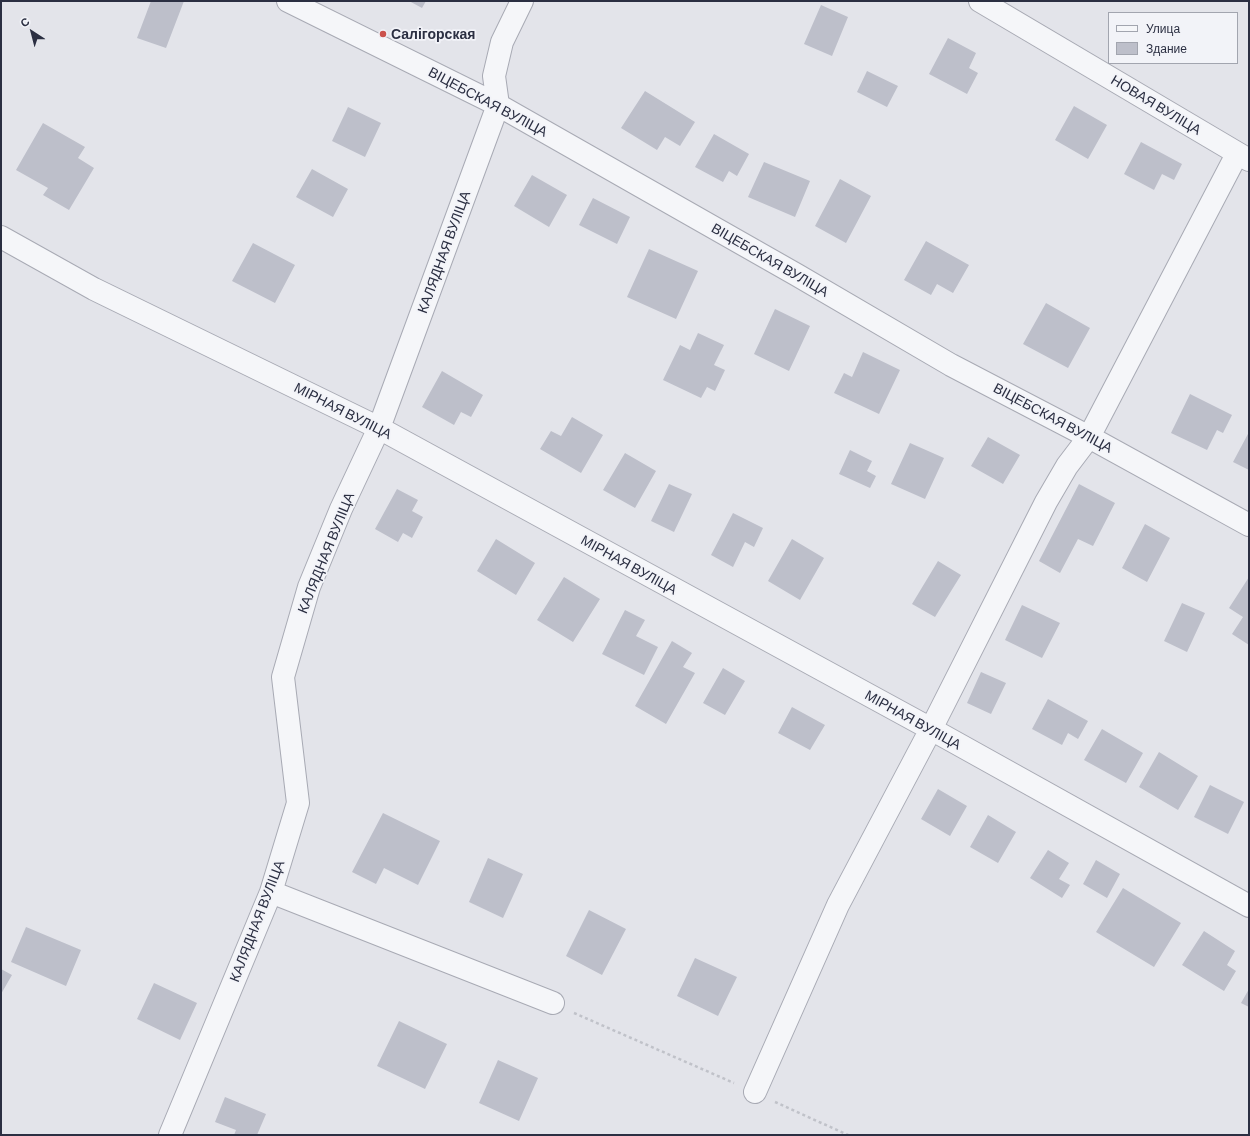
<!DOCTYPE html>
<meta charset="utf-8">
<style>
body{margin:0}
#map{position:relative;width:1250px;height:1136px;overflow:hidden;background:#e3e4ea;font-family:Barlow,sans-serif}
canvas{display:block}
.frame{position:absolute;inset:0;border:2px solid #2b2f42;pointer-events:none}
.legend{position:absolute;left:1108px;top:12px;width:130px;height:52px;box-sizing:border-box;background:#f2f3f8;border:1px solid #a2a5af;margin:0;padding:5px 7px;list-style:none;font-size:12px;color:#2b2f42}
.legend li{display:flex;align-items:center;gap:8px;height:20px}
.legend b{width:20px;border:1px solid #a2a5af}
.north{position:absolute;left:12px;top:12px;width:40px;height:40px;-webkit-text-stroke:3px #f2f3f8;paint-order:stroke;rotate:324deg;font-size:11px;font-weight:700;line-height:16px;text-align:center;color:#2b2f42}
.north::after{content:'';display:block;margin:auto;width:14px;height:18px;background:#2b2f42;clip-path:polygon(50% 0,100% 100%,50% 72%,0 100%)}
</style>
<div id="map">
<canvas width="1250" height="1136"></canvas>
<div class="frame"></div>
<ul class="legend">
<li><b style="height:5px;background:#f5f6f9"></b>Улица</li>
<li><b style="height:11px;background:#bdbfca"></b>Здание</li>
</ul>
<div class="north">С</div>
</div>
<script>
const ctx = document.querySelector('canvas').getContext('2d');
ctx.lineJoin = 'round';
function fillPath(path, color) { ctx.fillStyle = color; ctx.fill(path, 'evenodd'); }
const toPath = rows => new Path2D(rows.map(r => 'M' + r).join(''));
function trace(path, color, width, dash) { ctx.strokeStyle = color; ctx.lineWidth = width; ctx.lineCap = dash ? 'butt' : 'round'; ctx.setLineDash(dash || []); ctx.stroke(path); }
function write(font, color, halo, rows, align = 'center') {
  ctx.font = font + ' Barlow,sans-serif'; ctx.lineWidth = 3.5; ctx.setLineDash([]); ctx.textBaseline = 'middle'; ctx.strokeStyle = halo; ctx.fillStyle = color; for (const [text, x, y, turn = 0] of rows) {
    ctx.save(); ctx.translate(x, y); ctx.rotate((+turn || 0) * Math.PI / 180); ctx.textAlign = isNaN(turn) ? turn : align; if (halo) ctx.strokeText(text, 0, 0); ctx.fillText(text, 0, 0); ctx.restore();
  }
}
fillPath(toPath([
 [151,1,184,1,166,48,137,38],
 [409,1,426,1,422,8],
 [821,5,848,17,832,56,804,44],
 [948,38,976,53,969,68,978,73,967,94,929,74],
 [867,71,898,86,887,107,857,92],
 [645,91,695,122,680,146,665,137,657,150,621,128],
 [1074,106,1107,125,1088,159,1055,140],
 [348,107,381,123,365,157,332,141],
 [43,123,85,147,78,158,94,168,69,210,43,195,48,188,16,170],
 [714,134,749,154,737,176,729,171,723,182,695,167],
 [1141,142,1182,164,1174,180,1162,174,1154,190,1124,174],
 [764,162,810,181,795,217,748,197],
 [312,169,348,189,333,217,296,197],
 [532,175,567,195,549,227,514,206],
 [840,179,871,196,846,243,815,226],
 [593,198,630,217,617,244,579,225],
 [926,241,969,265,953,293,937,284,931,295,904,280],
 [253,243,295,265,275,303,232,281],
 [649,249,698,271,676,319,627,297],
 [1046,303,1090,328,1068,368,1023,344],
 [775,309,810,326,789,371,754,354],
 [698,333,724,345,714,365,725,370,715,391,707,387,701,398,663,380,680,345,690,350],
 [863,352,900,370,879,414,834,393,844,373,852,377],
 [442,371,483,395,471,417,461,412,454,425,422,407],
 [1190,394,1232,415,1223,433,1217,430,1207,450,1171,433],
 [572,417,603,435,581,473,540,449,551,431,561,436],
 [1249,432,1249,470,1233,462],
 [988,437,1020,455,1003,484,971,466],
 [910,443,944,458,925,499,891,484],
 [850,450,872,461,867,471,876,476,870,488,839,474],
 [625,453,656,471,635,508,603,490],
 [669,484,692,494,674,532,651,521],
 [1079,484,1115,503,1093,546,1078,539,1060,573,1039,561],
 [397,489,418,500,412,511,423,517,412,538,403,533,398,542,375,529],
 [733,513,763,528,754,547,745,542,733,567,711,555],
 [1145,524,1170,538,1147,582,1122,568],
 [496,539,535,563,516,595,477,571],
 [792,539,824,558,800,600,768,581],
 [938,561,961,575,935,617,912,604],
 [564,577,600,599,573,642,537,620],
 [1249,577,1249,645,1232,634,1243,617,1229,608],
 [1182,603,1205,613,1187,652,1164,641],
 [1022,605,1060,623,1042,658,1005,640],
 [625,610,645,620,636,636,658,647,644,675,602,654],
 [672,641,692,653,683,667,695,673,666,724,635,706],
 [723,668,745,681,725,715,703,703],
 [981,672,1006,683,991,714,967,703],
 [1048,699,1088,721,1078,739,1068,733,1062,745,1032,729],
 [792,707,825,725,810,750,778,733],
 [1102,729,1143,753,1126,783,1084,760],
 [1159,752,1198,776,1178,810,1139,787],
 [1210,785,1244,802,1228,834,1194,817],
 [938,789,967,806,950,836,921,819],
 [383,813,440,841,418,885,384,868,376,884,352,872],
 [988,815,1016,832,998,863,970,847],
 [1048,850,1069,863,1059,879,1070,885,1062,898,1030,878],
 [488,858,523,874,503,918,469,902],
 [1096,860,1120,874,1107,898,1083,884],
 [1123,888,1181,923,1154,967,1096,932],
 [589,910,626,929,602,975,566,956],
 [26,927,81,950,66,986,11,962],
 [1204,931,1235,951,1227,965,1236,971,1224,991,1182,965],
 [695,958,737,977,718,1016,677,996],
 [1,969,12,975,1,994],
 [154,983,197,1003,180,1040,137,1019],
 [1249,989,1249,1007,1241,1003],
 [399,1021,447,1044,425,1089,377,1066],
 [498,1060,538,1078,519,1121,479,1103],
 [225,1097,266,1114,257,1135,234,1135,236,1130,215,1122]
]), '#bdbfca');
const minor = toPath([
 [288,1,498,105,797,275,951,365,1089,437,1249,525],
 [980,1,1249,160],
 [1,237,94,289,379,428,931,729,1249,906],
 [271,892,553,1003],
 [755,1092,838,905,931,729,1046,502,1067,466,1089,437,1237,154],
 [170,1135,271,892,298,803,283,677,309,587,341,509,379,428,498,105,494,76,502,42,522,1]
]);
trace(minor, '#a8aab4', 24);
trace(toPath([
 [574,1013,734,1083],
 [775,1102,848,1135]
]), '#c0c2c9', 2.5, [3, 3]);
trace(minor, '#f5f6f9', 22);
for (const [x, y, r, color] of [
 [383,34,4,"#cb514c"]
]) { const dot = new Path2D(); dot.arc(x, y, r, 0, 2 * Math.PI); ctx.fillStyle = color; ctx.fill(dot); trace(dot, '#f2f3f8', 1.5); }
write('bold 14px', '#2b2f42', '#f2f3f8', [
 ["Салігорская",391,34]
], 'left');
write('14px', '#2b2f42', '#f2f3f8', [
 ["ВІЦЕБСКАЯ ВУЛІЦА",488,102,28],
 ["НОВАЯ ВУЛІЦА",1156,105,31],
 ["КАЛЯДНАЯ ВУЛІЦА",444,252,-70],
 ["ВІЦЕБСКАЯ ВУЛІЦА",770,260,30],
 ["МІРНАЯ ВУЛІЦА",343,411,27],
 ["ВІЦЕБСКАЯ ВУЛІЦА",1053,418,28],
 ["КАЛЯДНАЯ ВУЛІЦА",326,553,-68],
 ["МІРНАЯ ВУЛІЦА",629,565,29],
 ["МІРНАЯ ВУЛІЦА",913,720,29],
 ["КАЛЯДНАЯ ВУЛІЦА",257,921,-69]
]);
</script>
